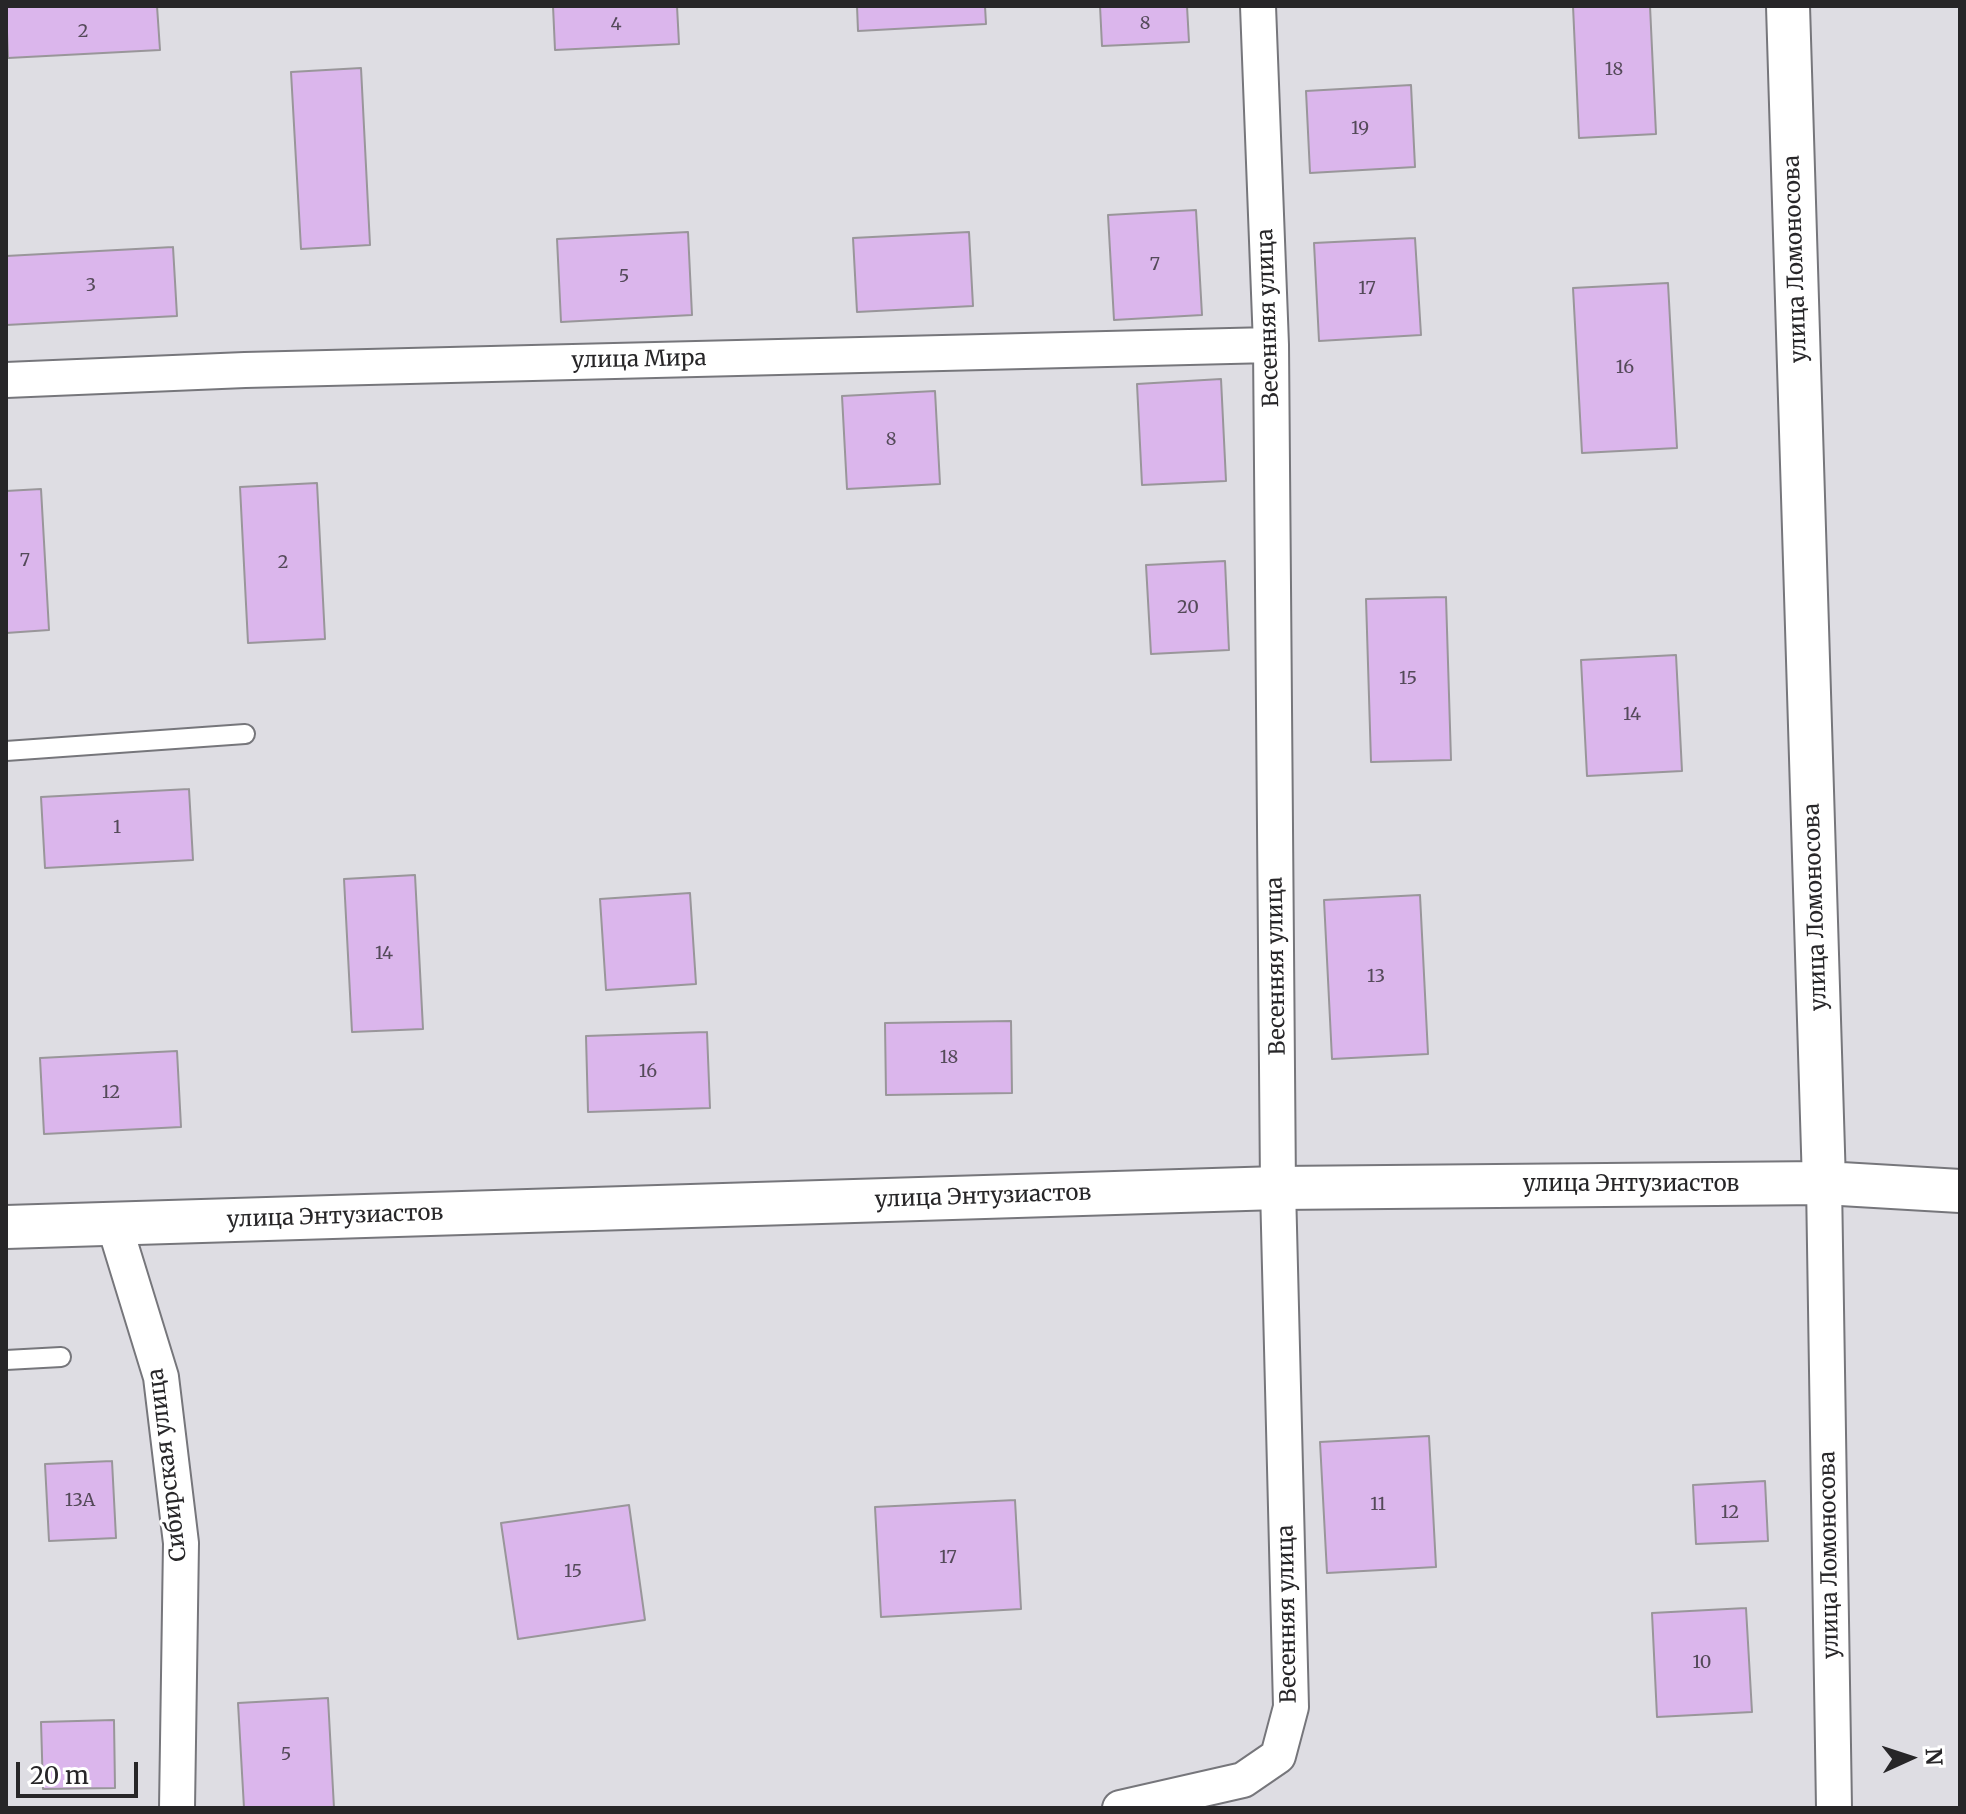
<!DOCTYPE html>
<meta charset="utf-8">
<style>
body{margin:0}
#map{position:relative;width:1966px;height:1814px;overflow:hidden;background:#dedde3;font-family:Merriweather,serif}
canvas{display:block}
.frame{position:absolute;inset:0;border:8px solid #272628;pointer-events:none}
.north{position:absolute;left:1870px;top:1718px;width:80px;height:80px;-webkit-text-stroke:6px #fff;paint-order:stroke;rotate:87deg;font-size:22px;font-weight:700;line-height:32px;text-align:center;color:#272628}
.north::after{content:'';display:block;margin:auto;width:28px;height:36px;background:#272628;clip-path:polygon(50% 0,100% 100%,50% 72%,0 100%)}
.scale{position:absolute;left:16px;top:1762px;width:122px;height:36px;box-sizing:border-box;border:4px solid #272628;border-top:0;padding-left:10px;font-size:24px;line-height:28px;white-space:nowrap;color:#272628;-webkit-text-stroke:6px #fff;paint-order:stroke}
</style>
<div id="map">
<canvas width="1966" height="1814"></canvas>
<div class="frame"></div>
<div class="north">N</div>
<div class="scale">20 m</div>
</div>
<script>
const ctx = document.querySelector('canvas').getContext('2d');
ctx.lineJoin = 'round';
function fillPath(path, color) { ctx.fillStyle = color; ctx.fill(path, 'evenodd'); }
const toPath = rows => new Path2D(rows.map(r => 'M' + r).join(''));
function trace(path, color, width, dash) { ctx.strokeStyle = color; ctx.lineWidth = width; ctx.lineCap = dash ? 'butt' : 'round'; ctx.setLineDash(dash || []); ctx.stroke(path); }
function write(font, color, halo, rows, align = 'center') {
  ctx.font = font + ' Merriweather,serif'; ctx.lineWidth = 6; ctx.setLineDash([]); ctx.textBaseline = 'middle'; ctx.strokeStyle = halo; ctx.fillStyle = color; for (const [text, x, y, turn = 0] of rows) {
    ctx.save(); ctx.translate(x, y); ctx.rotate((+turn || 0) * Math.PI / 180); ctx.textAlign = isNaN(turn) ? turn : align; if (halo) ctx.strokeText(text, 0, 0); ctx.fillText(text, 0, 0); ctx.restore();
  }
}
const building = toPath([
 [6,6,157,6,160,50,8,58,6,6],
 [553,6,677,6,679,44,555,50,553,6],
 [857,6,985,6,986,24,858,31,857,6],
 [1100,6,1187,6,1189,42,1102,46,1100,6],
 [1573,6,1650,6,1656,134,1579,138,1573,6],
 [361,68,370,245,301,249,291,72,361,68],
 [1411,85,1415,167,1310,173,1306,91,1411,85],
 [1196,210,1202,315,1114,320,1108,215,1196,210],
 [688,232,692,315,561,322,557,239,688,232],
 [969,232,973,306,857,312,853,238,969,232],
 [1415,238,1421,335,1319,341,1314,243,1415,238],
 [173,247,177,316,6,325,6,256,173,247],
 [1668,283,1677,448,1582,453,1573,288,1668,283],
 [1221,379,1226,481,1142,485,1137,384,1221,379],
 [935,391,940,484,847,489,842,396,935,391],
 [317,483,325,639,248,643,240,487,317,483],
 [41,489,49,630,6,633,6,491,41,489],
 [1225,561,1229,650,1151,654,1146,565,1225,561],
 [1446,597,1451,760,1371,762,1366,599,1446,597],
 [1676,655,1682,771,1587,776,1581,660,1676,655],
 [189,789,193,860,45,868,41,797,189,789],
 [415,875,423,1029,352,1032,344,879,415,875],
 [690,893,696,984,606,990,600,899,690,893],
 [1420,895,1428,1054,1332,1059,1324,900,1420,895],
 [1011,1021,1012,1093,886,1095,885,1023,1011,1021],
 [707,1032,710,1108,588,1112,586,1036,707,1032],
 [177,1051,181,1127,44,1134,40,1058,177,1051],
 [1429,1436,1436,1567,1327,1573,1320,1442,1429,1436],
 [112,1461,116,1538,49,1541,45,1464,112,1461],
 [1765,1481,1768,1541,1696,1544,1693,1485,1765,1481],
 [1015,1500,1021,1609,881,1617,875,1507,1015,1500],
 [629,1505,645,1620,518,1639,501,1523,629,1505],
 [1746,1608,1752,1712,1657,1717,1652,1613,1746,1608],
 [328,1698,334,1808,244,1808,238,1703,328,1698],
 [114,1720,115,1788,43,1789,41,1722,114,1720]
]);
fillPath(building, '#dbb6ec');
trace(building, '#99969a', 2);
const service = toPath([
 [6,751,245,734],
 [6,1360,61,1357]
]);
const minor = toPath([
 [6,380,245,370,1271,345],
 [1824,1183,1834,1808],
 [114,1224,161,1377,181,1543,177,1808],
 [1120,1808,1243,1780,1278,1756,1291,1707,1278,1188,1271,345,1258,6]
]);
const tertiary = toPath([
 [1788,6,1824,1183],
 [6,1227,1278,1188,1824,1183,1960,1191]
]);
trace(service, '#76767b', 22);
trace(minor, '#76767b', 38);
trace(tertiary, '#76767b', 46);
trace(service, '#fff', 18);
trace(minor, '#fff', 34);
trace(tertiary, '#fff', 42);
write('18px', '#544a59', null, [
 ["8",1145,24],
 ["4",616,25],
 ["2",83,32],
 ["18",1614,70],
 ["19",1360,129],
 ["7",1155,265],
 ["5",624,277],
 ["3",91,286],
 ["17",1367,289],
 ["16",1625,368],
 ["8",891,440],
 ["7",25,561],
 ["2",283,563],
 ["20",1188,608],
 ["15",1408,679],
 ["14",1632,715],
 ["1",117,828],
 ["14",384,954],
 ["13",1376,977],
 ["18",949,1058],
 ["16",648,1072],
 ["12",111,1093],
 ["13А",80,1501],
 ["11",1378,1505],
 ["12",1730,1513],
 ["17",948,1558],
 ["15",573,1572],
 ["10",1702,1663],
 ["5",286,1755]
]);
write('22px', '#272628', '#fff', [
 ["улица Ломоносова",1796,259,-92],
 ["Весенняя улица",1269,318,-92],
 ["улица Мира",639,360,-1],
 ["улица Ломоносова",1816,907,-92],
 ["Весенняя улица",1277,966,-91],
 ["улица Энтузиастов",1631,1185],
 ["улица Энтузиастов",983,1197,-2],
 ["улица Энтузиастов",335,1217,-2],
 ["Сибирская улица",168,1465,-97],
 ["улица Ломоносова",1830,1555,-91],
 ["Весенняя улица",1288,1614,-91]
]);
</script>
